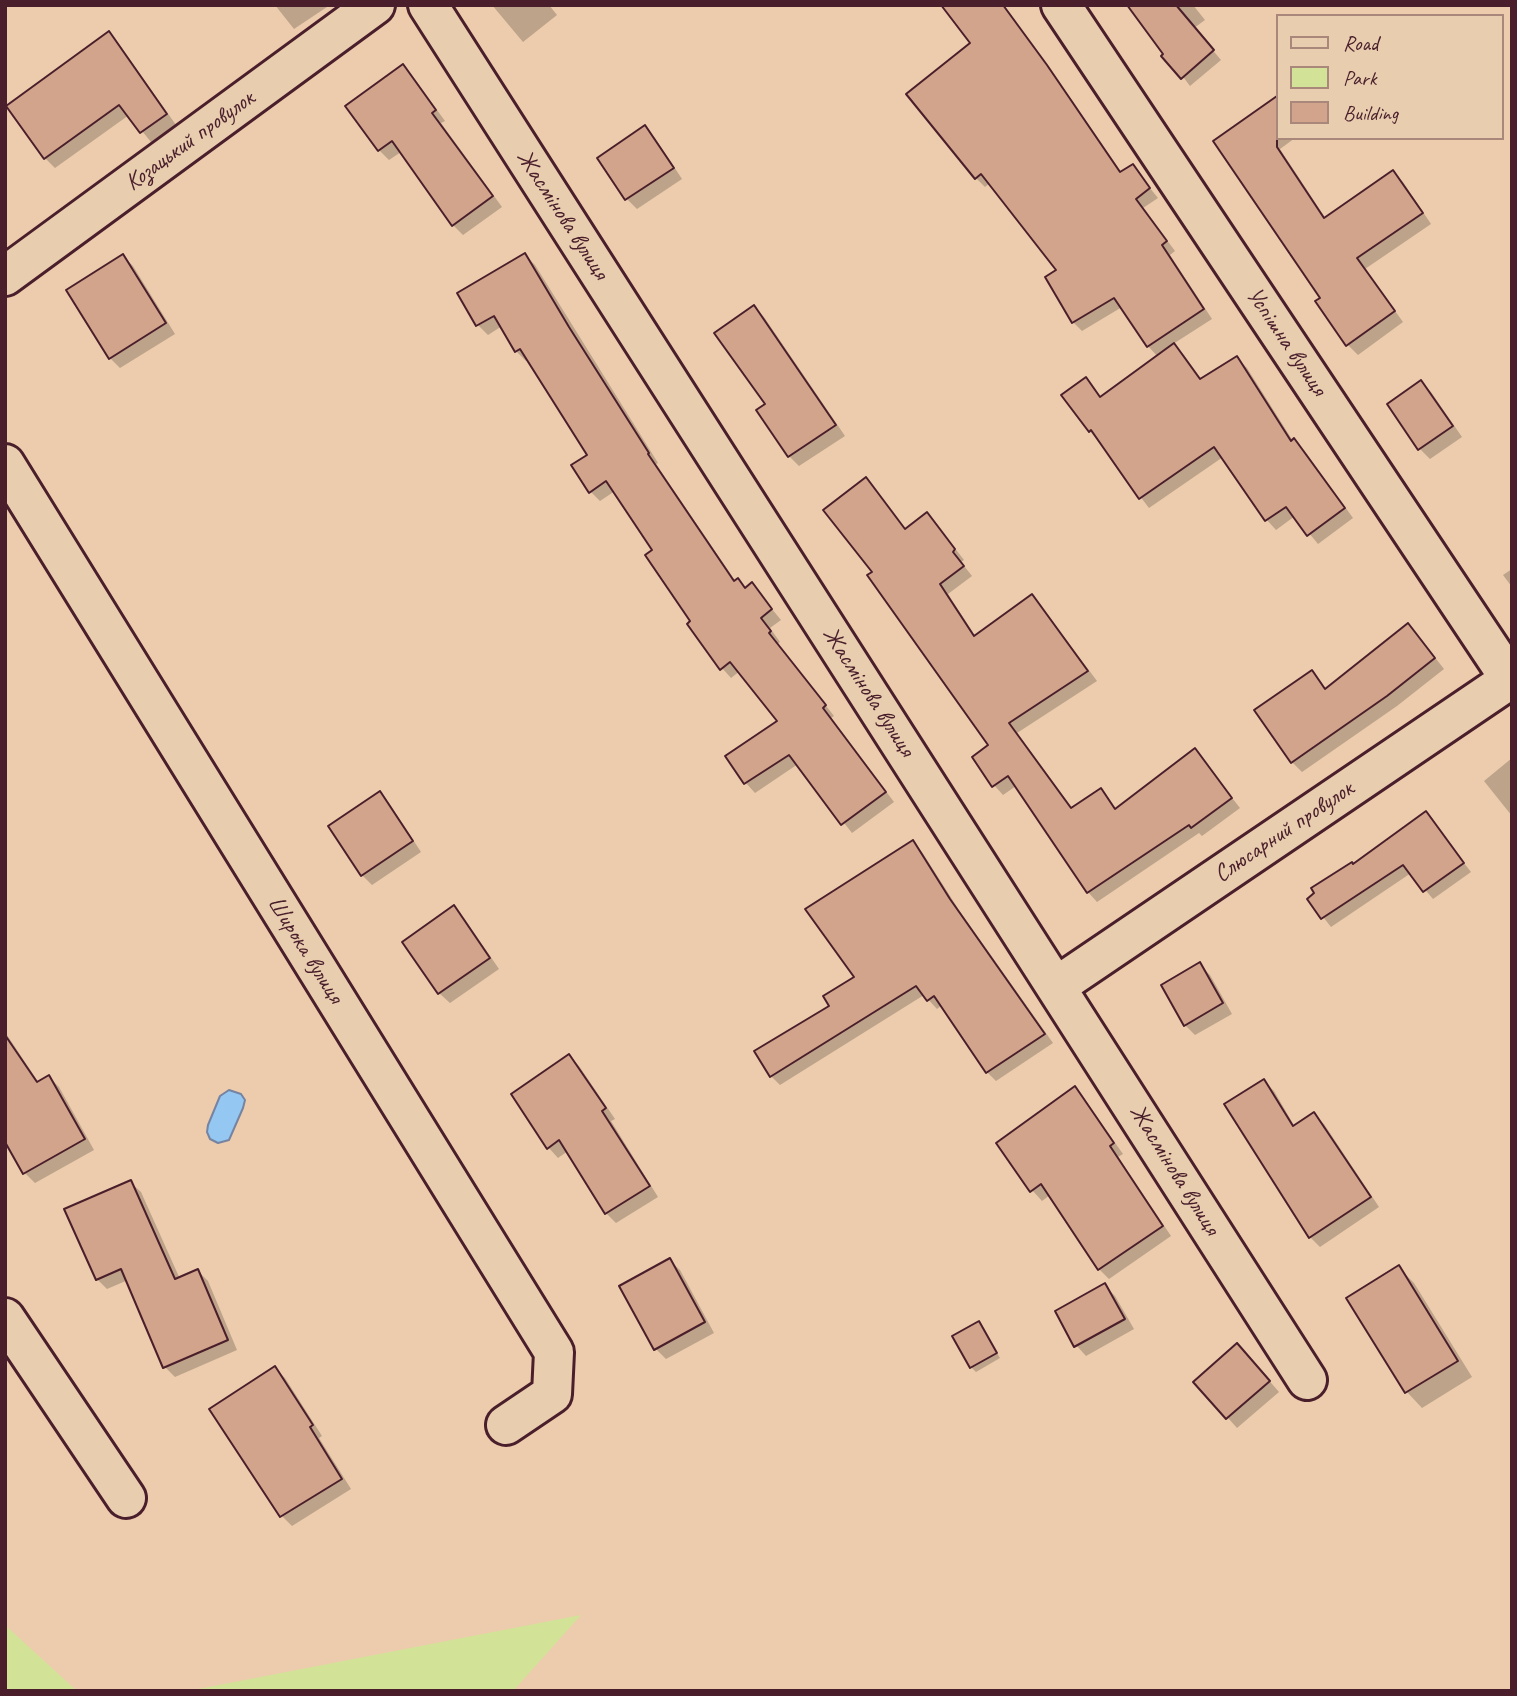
<!DOCTYPE html>
<meta charset="utf-8">
<style>
body{margin:0}
#map{position:relative;width:1517px;height:1696px;overflow:hidden;background:#ecccac;font-family:Caveat,sans-serif}
canvas{display:block}
.frame{position:absolute;inset:0;border:7px solid #4a1f2b;pointer-events:none}
.legend{position:absolute;left:1276px;top:14px;width:228px;height:126px;box-sizing:border-box;background:#e8cdaf;border:2px solid #a9877a;margin:0;padding:9px 12px;list-style:none;font-size:21px;color:#4a1f2b}
.legend li{display:flex;align-items:center;gap:14px;height:35px}
.legend b{width:35px;border:2px solid #a9877a}
</style>
<div id="map">
<canvas width="1517" height="1696"></canvas>
<div class="frame"></div>
<ul class="legend">
<li><b style="height:9px;background:#e8cdaf"></b>Road</li>
<li><b style="height:19px;background:#d2e397"></b>Park</li>
<li><b style="height:19px;background:#d1a48b"></b>Building</li>
</ul>
</div>
<script>
const ctx = document.querySelector('canvas').getContext('2d');
ctx.lineJoin = 'round';
function fillPath(path, color) { ctx.fillStyle = color; ctx.fill(path, 'evenodd'); }
const toPath = rows => new Path2D(rows.map(r => 'M' + r).join(''));
function trace(path, color, width, dash) { ctx.strokeStyle = color; ctx.lineWidth = width; ctx.lineCap = dash ? 'butt' : 'round'; ctx.setLineDash(dash || []); ctx.stroke(path); }
function write(font, color, halo, rows, align = 'center') {
  ctx.font = font + ' Caveat,sans-serif'; ctx.lineWidth = 5; ctx.setLineDash([]); ctx.textBaseline = 'middle'; ctx.strokeStyle = halo; ctx.fillStyle = color; for (const [text, x, y, turn = 0] of rows) {
    ctx.save(); ctx.translate(x, y); ctx.rotate((+turn || 0) * Math.PI / 180); ctx.textAlign = isNaN(turn) ? turn : align; if (halo) ctx.strokeText(text, 0, 0); ctx.fillText(text, 0, 0); ctx.restore();
  }
}
fillPath(toPath([
 [581,1615,513,1691,188,1691],
 [5,1625,77,1691,5,1691]
]), '#d2e397');
const water = toPath([
 [229,1090,241,1094,245,1100,243,1108,229,1140,218,1143,210,1139,207,1132,208,1125,220,1096,229,1090]
]);
fillPath(water, '#94c7f1');
trace(water, '#7684a2', 2);
fillPath(toPath([
 [275,5,330,5,294,29],
 [492,5,549,5,557,15,523,42],
 [1003,5,1055,76,1122,173,1132,166,1158,198,1143,208,1175,251,1170,255,1212,319,1173,344,1184,355,1202,380,1237,358,1247,368,1293,441,1304,450,1353,518,1318,544,1295,516,1276,530,1267,520,1223,457,1149,508,1090,431,1086,379,1102,398,1158,357,1148,346,1122,307,1082,331,1073,322,1059,270,990,183,985,187,976,178,908,94,972,43],
 [1129,5,1193,5,1205,20,1194,28,1221,60,1190,86],
 [109,34,119,44,176,125,151,142,129,115,55,168,45,158],
 [403,67,413,77,445,121,441,123,502,207,463,235,453,225,401,152,389,160,379,150,348,106],
 [1277,98,1277,138,1295,138,1280,149,1326,219,1393,172,1403,182,1431,224,1365,269,1403,322,1358,355,1348,345,1322,298,1216,142],
 [645,128,655,138,682,179,637,209,627,199,599,159],
 [525,255,535,265,658,463,656,464,736,582,738,580,747,589,752,585,781,620,770,628,780,642,777,644,834,716,831,718,894,802,852,833,798,764,755,793,746,783,727,757,780,721,740,671,731,678,722,668,692,622,655,550,615,491,600,501,590,491,589,456,529,359,526,361,516,351,502,326,488,335,478,325,459,294],
 [123,256,133,266,175,334,120,368,110,358],
 [754,307,764,317,845,436,799,466,789,456],
 [1421,382,1431,392,1462,437,1430,459,1420,449],
 [866,479,906,530,936,524,964,560,961,562,972,576,948,594,976,637,1032,596,1041,606,1097,681,1017,733,1073,809,1101,790,1117,810,1195,751,1240,808,1202,836,1199,833,1097,902,1088,892,1016,786,1003,795,994,785,990,746,874,572],
 [1512,569,1512,587,1503,575],
 [1418,636,1444,669,1397,706,1302,772,1292,762,1311,672,1327,690],
 [1512,758,1512,816,1484,781],
 [379,793,389,803,421,852,372,885,362,875],
 [1426,814,1471,872,1433,899,1411,873,1331,927,1309,899],
 [913,842,922,852,959,910,1053,1043,996,1081,987,1072,942,1005,937,1009,924,995,780,1085,771,1076,857,978],
 [453,908,464,918,499,969,450,1003,439,993,404,942],
 [1199,964,1210,975,1232,1014,1195,1035,1185,1025],
 [5,1032,39,1083,49,1077,59,1087,94,1150,35,1183,25,1173,5,1138],
 [569,1056,579,1066,615,1119,611,1121,658,1197,616,1223,606,1213,568,1151,558,1158,548,1147],
 [1264,1081,1274,1091,1295,1127,1314,1115,1324,1124,1379,1207,1320,1247,1310,1237],
 [1074,1088,1084,1099,1123,1154,1118,1157,1171,1236,1109,1279,1099,1269,1050,1195,1042,1201,1032,1190],
 [130,1182,141,1192,180,1279,198,1271,208,1281,237,1350,175,1377,165,1367,128,1280,107,1289,97,1279],
 [669,1260,680,1270,714,1333,666,1359,656,1349,621,1287],
 [1398,1267,1414,1283,1472,1377,1422,1408,1407,1392,1348,1298],
 [1105,1286,1115,1296,1134,1329,1086,1356,1076,1345],
 [979,1323,1000,1358,976,1372,971,1367],
 [1247,1355,1279,1392,1237,1428,1196,1382],
 [275,1368,285,1378,322,1436,319,1438,351,1489,292,1526,282,1516,211,1410]
]), '#0003');
const building = toPath([
 [941,5,1003,5,1047,65,1120,172,1133,164,1150,188,1136,199,1167,241,1162,245,1204,309,1147,347,1114,298,1072,323,1045,277,1056,270,981,174,975,179,906,94,970,43,941,5],
 [1127,5,1176,5,1214,50,1181,79,1161,56,1163,54,1127,5],
 [109,31,167,114,140,133,119,105,44,159,6,106,109,31],
 [403,64,436,110,432,113,493,196,452,226,392,141,378,151,345,106,403,64],
 [1277,96,1277,147,1324,218,1393,170,1423,213,1357,258,1395,311,1346,346,1315,301,1320,298,1213,141,1277,96],
 [645,125,674,168,625,200,597,158,645,125],
 [525,253,569,327,649,453,648,454,734,581,738,578,745,588,752,582,772,609,761,618,771,631,769,633,826,705,823,708,886,792,841,825,789,755,744,784,725,756,777,721,730,662,720,670,687,624,690,621,645,555,652,550,606,481,589,493,571,465,587,455,520,349,515,352,494,316,476,326,457,293,525,253],
 [123,254,166,323,109,359,66,290,123,254],
 [754,305,836,425,788,457,756,410,765,404,714,333,754,305],
 [1174,343,1200,379,1237,356,1291,441,1294,438,1345,508,1307,536,1286,507,1265,521,1214,447,1139,499,1091,430,1089,432,1061,395,1086,377,1100,397,1174,343],
 [1421,380,1453,426,1418,450,1387,404,1421,380],
 [866,477,905,529,927,512,955,549,953,552,964,566,940,584,974,636,1032,594,1088,671,1009,723,1071,808,1101,788,1115,809,1195,748,1232,798,1191,828,1189,825,1087,893,1008,776,992,787,972,757,988,745,867,575,872,572,823,510,866,477],
 [1408,623,1435,658,1387,696,1291,763,1254,710,1312,670,1325,689,1408,623],
 [380,791,413,841,361,876,328,826,380,791],
 [1426,811,1464,863,1423,892,1403,865,1321,919,1307,899,1314,893,1311,888,1352,862,1353,864,1426,811],
 [913,840,950,899,1045,1034,986,1073,934,996,927,1001,916,986,770,1077,754,1051,829,1006,823,996,854,977,805,909,913,840],
 [454,905,490,958,438,994,402,942,454,905],
 [1200,962,1223,1003,1184,1026,1161,985,1200,962],
 [5,1035,37,1082,49,1075,85,1139,23,1174,5,1142,5,1035],
 [569,1054,606,1108,602,1111,650,1186,605,1214,559,1140,547,1149,511,1094,569,1054],
 [1264,1079,1293,1126,1314,1112,1371,1197,1309,1238,1224,1104,1264,1079],
 [1075,1086,1114,1143,1110,1146,1163,1226,1098,1270,1041,1184,1030,1192,996,1143,1075,1086],
 [131,1180,175,1279,198,1269,228,1340,163,1368,121,1269,96,1280,64,1209,131,1180],
 [670,1258,705,1322,654,1350,619,1286,670,1258],
 [1399,1265,1458,1361,1405,1393,1346,1298,1399,1265],
 [1105,1283,1125,1319,1074,1347,1055,1311,1105,1283],
 [979,1321,997,1353,970,1368,952,1336,979,1321],
 [1237,1343,1270,1381,1226,1419,1193,1382,1237,1343],
 [275,1366,313,1425,310,1427,342,1479,280,1517,209,1409,275,1366]
]);
fillPath(building, '#d1a48b');
trace(building, '#4a1f2b', 2);
const minor = toPath([
 [428,5,1307,1380],
 [1061,5,1510,679],
 [5,276,375,5],
 [5,464,554,1352,552,1394,506,1425],
 [1057,986,1512,678],
 [5,1318,126,1498]
]);
trace(minor, '#4a1f2b', 44);
trace(minor, '#e8cdaf', 38);
write('24px', '#4a1f2b', '#e8cdaf', [
 ["Козацький провулок",190,141,-36],
 ["Жасмінова вулиця",562,215,57],
 ["Успішна вулиця",1286,342,56],
 ["Жасмінова вулиця",868,692,57],
 ["Слюсарний провулок",1284,832,-34],
 ["Широка вулиця",305,950,58],
 ["Жасмінова вулиця",1174,1170,58]
]);
</script>
